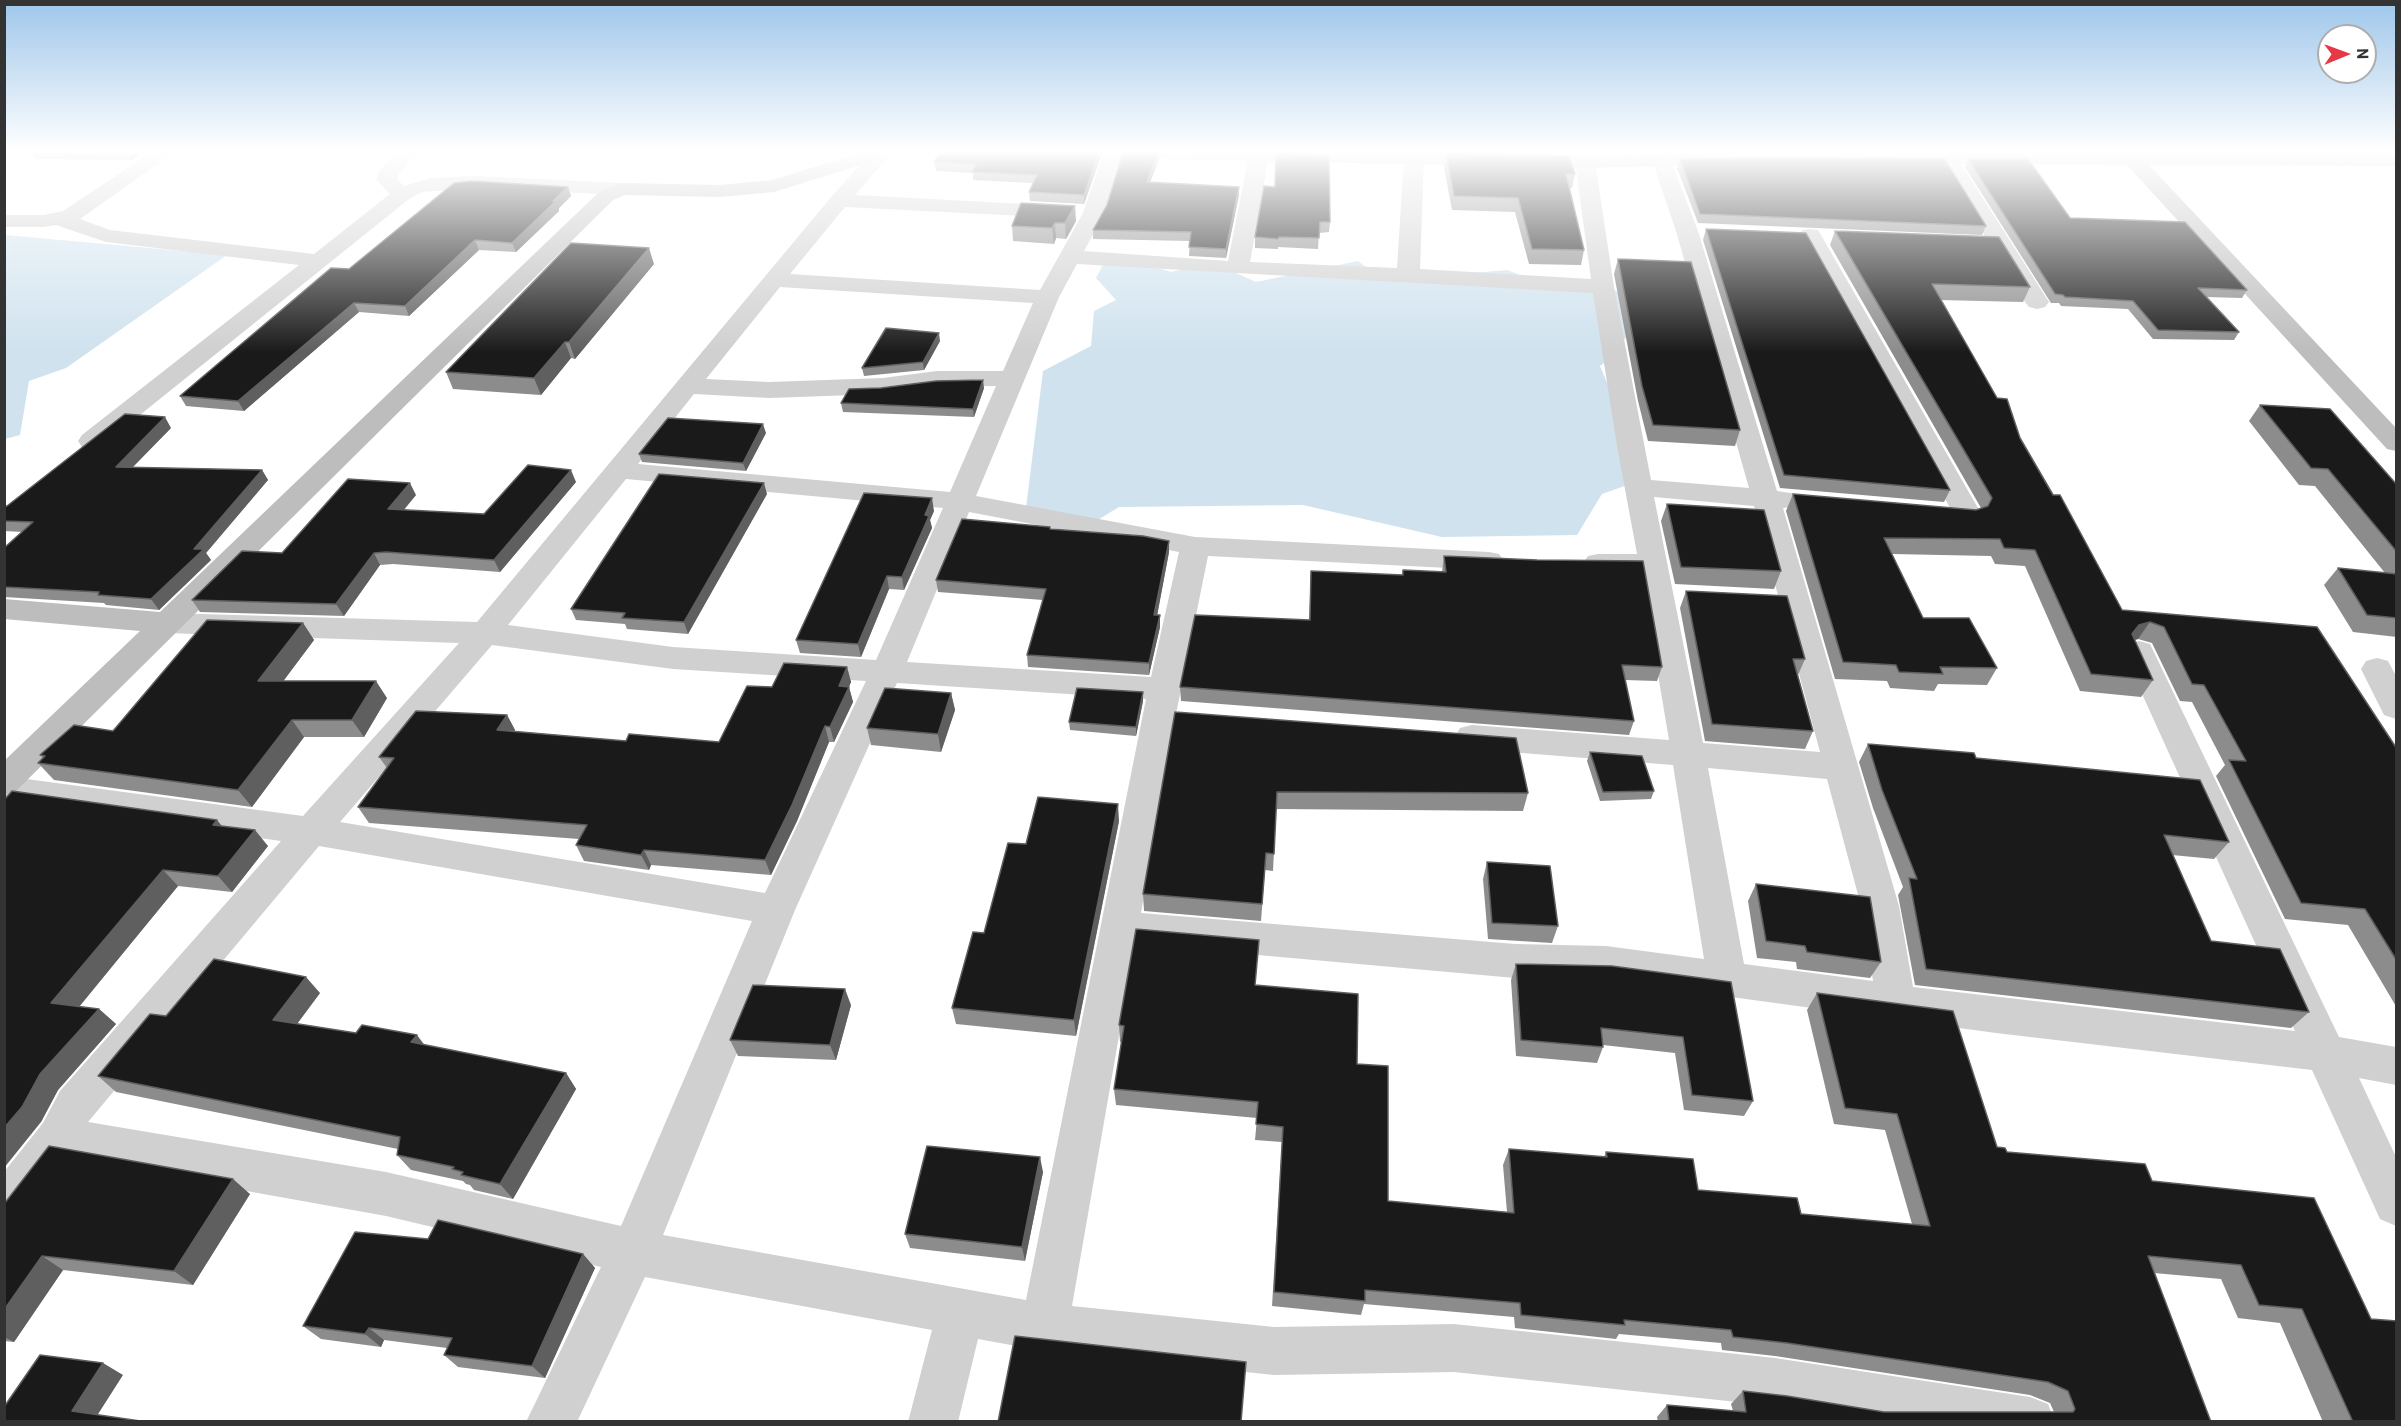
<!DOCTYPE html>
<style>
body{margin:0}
#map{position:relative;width:2401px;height:1426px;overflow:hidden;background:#fff;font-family:Barlow,sans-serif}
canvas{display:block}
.frame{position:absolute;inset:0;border:6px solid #333;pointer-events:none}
.north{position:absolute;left:2317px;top:24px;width:60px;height:60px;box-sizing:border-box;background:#fff;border:2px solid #adadad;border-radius:50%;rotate:89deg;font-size:16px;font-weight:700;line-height:24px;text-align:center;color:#333}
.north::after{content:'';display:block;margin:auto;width:21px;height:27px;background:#e63946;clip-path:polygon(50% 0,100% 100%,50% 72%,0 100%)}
</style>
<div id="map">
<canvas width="2401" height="1426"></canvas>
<div class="frame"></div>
<div class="north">N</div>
</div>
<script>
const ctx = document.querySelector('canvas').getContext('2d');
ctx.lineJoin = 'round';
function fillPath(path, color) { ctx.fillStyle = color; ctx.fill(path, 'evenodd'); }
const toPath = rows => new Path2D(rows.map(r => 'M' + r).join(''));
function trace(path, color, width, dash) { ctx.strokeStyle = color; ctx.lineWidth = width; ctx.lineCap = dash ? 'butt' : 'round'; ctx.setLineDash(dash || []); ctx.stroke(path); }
fillPath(toPath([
 [5,235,227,255,66,368,29,381,20,435,5,439],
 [1109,253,1171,272,1212,262,1256,282,1358,261,1384,281,1507,270,1533,280,1596,279,1641,306,1618,353,1600,366,1647,478,1602,494,1577,535,1442,537,1303,505,1119,507,1091,524,1025,516,1043,371,1091,346,1094,311,1116,300,1096,278]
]), '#cfe2ee');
fillPath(toPath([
 [150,153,173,153,80,219,110,230,314,254,390,194,377,180,378,172,397,153,418,153,398,174,397,179,404,186,431,178,476,176,622,183,629,185,632,189,629,193,622,195,476,188,422,192,409,199,100,447,91,449,82,447,78,441,82,435,299,265,106,242,56,225,44,227,4,227,4,215,44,215,63,211,150,153],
 [871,153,891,153,855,195,1065,206,1072,208,1076,212,1072,216,1065,218,845,207,790,274,1040,290,1083,213,1104,153,1124,153,1105,213,1084,251,1228,261,1249,155,1251,153,1267,153,1269,155,1250,262,1397,268,1404,157,1407,153,1420,153,1424,157,1420,269,1591,279,1575,162,1578,158,1585,156,1592,158,1595,162,1614,287,1651,480,1749,488,1676,231,1652,160,1655,156,1669,156,1698,231,1777,491,1797,494,1801,500,1797,506,1783,508,1899,906,1913,987,2295,1031,2123,652,2128,644,2139,641,2150,644,2339,1037,2396,1047,2396,1085,2359,1078,2396,1157,2396,1226,2380,1219,2312,1070,1996,1033,1606,980,1515,978,1135,944,1072,1306,1274,1327,1454,1324,1775,1358,2030,1397,2048,1404,2055,1422,1870,1422,1775,1406,1454,1372,1274,1375,1044,1351,978,1339,958,1422,908,1422,932,1330,645,1277,577,1422,526,1422,601,1267,386,1216,68,1159,20,1223,4,1230,4,1172,43,1123,60,1091,281,841,4,802,4,776,303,816,459,643,166,633,155,630,151,623,155,616,166,613,477,622,832,196,871,153],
 [1077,264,1593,293,1617,446,1637,554,1598,554,1588,556,1583,563,1588,570,1598,572,1641,573,1669,740,1472,725,1460,728,1455,737,1460,746,1472,749,1673,765,1704,959,1606,946,1515,944,1141,913,1176,714,1208,556,1489,570,1499,568,1504,561,1499,554,1489,552,1195,537,976,496,1059,297,1077,264],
 [780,287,1033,303,1003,371,937,371,883,378,769,382,706,379,780,287],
 [996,386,950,492,638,464,694,394,769,398,883,394,937,387,996,386],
 [626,479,943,508,876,660,673,647,508,625,626,479],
 [1654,497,1754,506,1820,752,1703,743,1654,497],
 [969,512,1179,552,1151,677,907,662,969,512],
 [492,645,673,669,866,681,765,893,340,822,492,645],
 [897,683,1146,699,1026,1300,663,1235,795,910,897,683],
 [1708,768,1827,779,1861,906,1873,981,1744,964,1708,768],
 [319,846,752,921,621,1226,386,1172,88,1122,319,846],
 [1842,153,1862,153,1867,159,1864,163,1857,165,1850,163,1842,153],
 [1948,153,1955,155,1958,159,2049,302,2045,307,2037,309,2029,307,2025,302,1938,159,1941,155,1948,153],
 [1810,229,1818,230,1821,235,1982,515,1978,521,1968,524,1958,521,1954,515,1799,235,1802,230,1810,229],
 [2377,658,2388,661,2396,676,2396,719,2384,715,2361,669,2366,661,2377,658]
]), '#d0d0d0');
fillPath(toPath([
 [860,153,889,153,886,157,774,192,720,197,625,195,613,200,16,791,4,795,4,761,140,631,4,619,4,599,160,612,599,192,622,183,720,185,772,180,860,153],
 [1156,153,1423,153,1585,156,1727,153,1735,158,1732,162,1725,164,1585,168,1166,159,1159,157,1156,153],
 [1900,153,2396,154,2396,166,2149,165,2396,428,2396,451,2387,449,2127,165,1893,163,1890,159,1893,155,1900,153]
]), '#bdbdbd');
fillPath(toPath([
 [32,153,141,153,132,160,36,159],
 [1102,153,1084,204,1030,201,1029,192,1033,183,973,180,973,173,936,171,934,162],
 [1123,153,1158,153,1159,159,1150,182,1239,195,1226,258,1189,256,1190,241,1093,239,1093,230,1107,205],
 [1446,153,1575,174,1572,188,1569,188,1584,250,1581,265,1529,264,1515,212,1452,210,1444,167],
 [1680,159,1986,226,1982,235,1698,223,1677,168],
 [1968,159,2070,218,2247,290,2242,298,2206,297,2239,332,2234,340,2153,339,2128,309,2061,306,2059,303,2051,303,1965,167],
 [1264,186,1330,222,1329,232,1319,233,1318,249,1278,247,1278,249,1255,248,1255,237],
 [568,187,571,196,559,208,559,211,516,252,479,250,409,316,359,312,244,411,186,406,180,396,349,269],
 [1076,221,1066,239,1056,238,1054,244,1013,241,1012,226],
 [1706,229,1950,490,1944,502,1780,488,1703,240],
 [1835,231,2030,287,2023,302,1940,300,2020,438,2122,610,2317,627,2397,749,2397,1008,2348,925,2285,919,2216,776,2225,765,2192,702,2180,701,2152,643,2138,639,2135,640,2153,680,2141,697,2080,691,2025,566,1995,564,1991,556,1892,554,1923,618,1997,668,1987,685,1938,684,1934,691,1890,688,1887,681,1835,679,1786,511,1793,494,1976,510,1981,508,1830,245],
 [1618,259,1740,430,1735,446,1648,441,1638,401,1614,274],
 [654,264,575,359,571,358,541,395,453,389,446,372],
 [940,341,924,370,864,376,862,368],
 [984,388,974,417,843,412,841,403],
 [2260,405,2397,485,2397,637,2353,632,2324,585,2338,568,2385,573,2315,486,2299,485,2249,421],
 [171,428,133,467,262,470,268,480,206,553,211,560,159,610,106,605,104,603,4,597,4,548,23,532,4,531,4,507],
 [766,433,746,471,642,462,639,454],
 [576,482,500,572,393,564,380,565,344,616,200,612,192,600,282,553,416,495,404,510,484,514],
 [767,494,688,634,627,629,625,624,576,620,571,609],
 [1667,504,1781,571,1774,589,1675,584,1661,521],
 [934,511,930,520,932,528,904,590,889,589,861,657,800,653,796,640],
 [1050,527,1050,529,1169,541,1169,552,1157,615,1160,615,1160,627,1149,675,1028,667,1027,655,1043,600,938,592,936,580],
 [1444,556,1662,667,1657,681,1625,680,1634,721,1629,735,1181,701,1180,687,1309,620,1311,571,1402,575,1403,570,1442,572],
 [1686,591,1805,659,1798,675,1813,731,1805,749,1705,741,1680,608],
 [303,623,314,640,283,681,387,698,364,737,304,737,252,807,54,780,38,763,43,758,40,755,113,731],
 [847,667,851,682,849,687,853,702,834,742,829,742,797,821,771,875,651,865,649,870,584,861,576,845,579,839,369,823,358,807,387,768,379,757,507,715,515,730,514,731,626,741,719,742,772,687],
 [1143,692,1143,701,1136,736,1070,730,1069,722],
 [951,693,955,710,941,752,871,745,867,728],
 [1175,712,1528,793,1523,811,1276,809,1273,871,1265,870,1261,921,1144,911,1143,894],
 [1868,744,1976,758,2229,842,2214,859,2172,855,2211,941,2309,1012,2291,1028,1915,985,1898,895,1903,887,1873,808,1859,762],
 [1590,752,1654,791,1651,799,1600,801,1587,761],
 [4,800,222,826,268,846,232,892,178,886,79,1007,99,1009,116,1024,58,1090,41,1122],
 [1119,821,1076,1036,956,1024,952,1008,984,933,1026,844],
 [1487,862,1558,926,1552,943,1488,939,1483,879],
 [1756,884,1881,962,1870,978,1797,969,1796,962,1757,958,1748,901],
 [1259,940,1255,985,1357,1064,1388,1201,1507,1212,1503,1165,1509,1149,1604,1157,1606,1152,1698,1190,1801,1214,1912,1224,1885,1130,1834,1124,1807,1010,1817,993,1997,1147,2007,1152,2152,1181,2314,1198,2397,1422,2323,1422,2280,1323,2238,1318,2221,1279,2154,1273,2211,1422,1658,1422,1657,1417,1667,1405,1733,1411,1731,1404,1743,1391,1884,1412,2054,1412,2050,1403,2030,1395,1775,1356,1722,1350,1721,1343,1619,1334,1616,1339,1515,1328,1514,1317,1364,1304,1361,1315,1272,1306,1282,1142,1255,1140,1257,1118,1116,1105,1114,1089,1122,1042,1120,1042,1119,1025],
 [1516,964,1612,966,1753,1101,1744,1116,1684,1110,1675,1053,1603,1045,1603,1047,1597,1063,1516,1056,1511,980],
 [320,993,297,1024,425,1045,566,1073,576,1089,513,1199,474,1190,470,1185,466,1184,463,1181,411,1170,397,1155,398,1149,116,1092,98,1076,166,1016],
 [851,1005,836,1060,738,1056,730,1040],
 [1043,1172,1025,1261,910,1248,905,1234],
 [250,1194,193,1285,63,1270,14,1342,4,1341,4,1204],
 [583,1254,595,1268,545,1378,458,1367,444,1355,447,1348,384,1340,381,1347,321,1339,303,1326]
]), '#8c8c8c');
fillPath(toPath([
 [128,153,141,153,132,160],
 [1099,153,1102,153,1084,204,1084,195],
 [1158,153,1159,159,1147,191,1147,182],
 [568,187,571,196,559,208,559,211,516,252,512,243],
 [1239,187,1239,195,1226,258,1226,249],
 [1075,206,1076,221,1066,239,1065,223],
 [1055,223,1056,238,1054,244,1052,228],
 [475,240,479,250,409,316,405,306],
 [649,248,654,264,575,359,569,342],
 [354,303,359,312,244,411,238,401],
 [939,333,940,341,924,370,923,362],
 [565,342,571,358,541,395,534,378],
 [983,380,984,388,974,417,973,409],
 [165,417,171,428,123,477,116,467],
 [763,424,766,433,746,471,743,463],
 [262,470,268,480,206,553,211,560,159,610,151,599],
 [571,470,576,482,500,572,494,560],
 [410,483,416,495,394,521,388,509],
 [764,483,767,494,688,634,684,622],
 [932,498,934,511,930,520,932,528,904,590,902,577],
 [1169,541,1169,552,1155,627,1154,615],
 [374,553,380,565,344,616,336,604],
 [887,576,889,589,861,657,858,644],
 [1160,615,1160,627,1149,675,1149,663],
 [2150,622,2138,639,2127,642,2139,625],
 [303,623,314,640,270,699,258,681],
 [847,667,851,682,848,689,849,687,853,702,834,742,830,727,839,686],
 [376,681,387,698,364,737,352,720],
 [1143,692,1143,701,1136,736,1136,727],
 [951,693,955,710,941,752,938,734],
 [507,715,515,730,505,745,497,730],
 [292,720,304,737,252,807,238,790],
 [825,726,829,742,797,821,771,875,765,860],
 [1118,804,1119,821,1076,1036,1074,1020],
 [217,820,230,836,213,825],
 [255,830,268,846,232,892,218,876],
 [644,850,651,865,649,870,641,855],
 [163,870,178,886,69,1019,51,1003],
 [306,977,320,993,288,1036,273,1020],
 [845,989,851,1005,836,1060,830,1045],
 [99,1009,116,1024,58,1090,41,1122,4,1168,4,1128,40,1074],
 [417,1035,429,1051,411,1042],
 [566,1073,576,1089,513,1199,500,1184],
 [1040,1157,1043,1172,1025,1261,1022,1247],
 [233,1179,250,1194,193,1285,174,1271],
 [583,1254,595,1268,545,1378,532,1366],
 [42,1256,63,1270,14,1342,4,1337,4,1310],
 [369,1328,384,1340,381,1347,365,1334],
 [103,1363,123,1375,93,1422,72,1411]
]), '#5f5f5f');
const building = toPath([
 [940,153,1099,153,1084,195,1029,192,1037,175,972,172,976,164,934,162,940,153],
 [1123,153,1158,153,1147,182,1239,187,1226,249,1189,247,1191,232,1093,230,1107,205,1123,153],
 [1276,153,1329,155,1330,222,1320,222,1319,238,1279,237,1278,239,1255,237,1264,186,1275,187,1276,153],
 [1446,153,1569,156,1575,174,1566,174,1584,250,1532,249,1518,198,1454,196,1446,153],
 [1733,158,1944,158,1986,226,1700,214,1680,159,1733,158],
 [1968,159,2028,159,2070,218,2185,222,2247,290,2198,288,2239,332,2158,330,2133,301,2065,297,2063,295,2055,294,1968,159],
 [472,181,568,187,553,201,556,201,512,243,475,240,405,306,354,303,238,401,180,396,331,268,349,269,454,183,472,181],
 [1021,203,1075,206,1065,223,1055,223,1052,228,1012,226,1021,203],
 [1706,229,1806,233,1950,490,1784,475,1706,229],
 [1835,231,1999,237,2030,287,1932,284,1997,398,2007,399,2020,438,2053,495,2060,495,2122,610,2317,627,2397,749,2397,961,2365,909,2301,903,2229,760,2246,761,2204,685,2192,684,2164,627,2150,622,2139,625,2132,634,2153,680,2091,674,2035,550,2004,548,2000,539,1884,538,1923,618,1969,618,1997,668,1940,667,1943,674,1899,672,1896,665,1843,662,1793,494,1976,510,1988,506,1992,498,1835,231],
 [571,243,649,248,569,342,565,342,534,378,446,372,571,243],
 [1618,259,1691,262,1740,430,1653,425,1642,386,1618,259],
 [886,328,939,333,923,362,862,368,886,328],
 [983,380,973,409,841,403,849,389,881,388,936,381,983,380],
 [2260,405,2330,409,2397,485,2397,552,2328,469,2311,468,2260,405],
 [125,414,165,417,116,467,262,470,194,549,204,549,151,599,98,595,99,592,4,587,4,548,33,522,4,521,4,507,7,506,125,414],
 [668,418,763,424,743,463,639,454,668,418],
 [528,465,571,470,494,560,386,552,374,553,336,604,192,600,242,551,282,553,348,479,410,483,388,509,484,514,528,465],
 [659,474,764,483,684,622,622,618,625,613,571,609,659,474],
 [864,493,932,498,925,515,929,516,902,577,887,576,858,644,796,640,864,493],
 [1667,504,1764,510,1781,571,1681,567,1667,504],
 [962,519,1050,527,1050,529,1143,536,1169,541,1154,615,1160,615,1149,663,1027,655,1046,589,936,580,962,519],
 [1444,556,1537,560,1643,561,1662,667,1622,665,1634,721,1180,687,1195,615,1310,620,1311,571,1403,575,1403,570,1446,572,1444,556],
 [2338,568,2397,574,2397,618,2367,615,2338,568],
 [1686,591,1787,596,1805,659,1793,659,1813,731,1712,724,1686,591],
 [207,620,303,623,258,681,376,681,352,720,292,720,238,790,38,763,45,756,40,755,74,725,113,731,207,620],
 [784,663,847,667,839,686,849,687,830,727,825,726,792,805,765,860,644,850,641,855,576,845,587,825,358,807,394,758,379,757,416,711,507,715,497,730,626,741,629,734,719,742,747,686,772,687,784,663],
 [885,688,951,693,938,734,867,728,885,688],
 [1077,688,1143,692,1136,727,1069,722,1077,688],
 [1175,712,1516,738,1528,793,1277,792,1274,854,1266,853,1262,904,1143,894,1175,712],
 [1868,744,1974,753,1976,758,2200,780,2229,842,2164,835,2211,941,2280,949,2309,1012,1926,969,1909,878,1917,879,1882,790,1868,744],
 [1590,752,1642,756,1654,791,1603,792,1590,752],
 [12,791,217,820,213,825,255,830,218,876,163,870,51,1003,99,1009,40,1074,22,1107,4,1128,4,800,12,791],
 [1038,797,1118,804,1074,1020,952,1008,973,932,984,933,1008,843,1026,844,1038,797],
 [1487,862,1550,866,1558,926,1492,923,1487,862],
 [1756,884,1870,897,1881,962,1807,952,1805,946,1766,941,1756,884],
 [1136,929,1259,940,1255,985,1358,994,1357,1064,1388,1066,1388,1201,1514,1213,1509,1149,1607,1157,1606,1152,1693,1159,1698,1190,1797,1198,1801,1214,1930,1226,1897,1114,1845,1108,1817,993,1953,1011,1997,1147,2005,1148,2007,1152,2145,1164,2152,1181,2314,1198,2371,1319,2397,1321,2397,1422,2353,1422,2302,1309,2259,1305,2241,1265,2148,1256,2211,1422,1669,1422,1667,1405,1746,1412,1743,1391,1787,1396,1884,1412,2073,1412,2075,1409,2068,1391,2048,1382,1787,1343,1733,1337,1731,1330,1624,1320,1625,1325,1521,1315,1520,1303,1365,1290,1365,1301,1274,1292,1283,1127,1256,1124,1258,1102,1114,1089,1124,1026,1119,1025,1136,929],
 [214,959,306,977,273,1020,356,1033,362,1025,417,1035,411,1042,566,1073,500,1184,461,1175,463,1172,452,1169,454,1167,397,1155,400,1137,98,1076,150,1014,166,1016,214,959],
 [1516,964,1612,966,1731,982,1753,1101,1692,1095,1683,1037,1601,1028,1603,1047,1521,1040,1516,964],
 [753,985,845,989,830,1045,730,1040,753,985],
 [49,1146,233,1179,174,1271,42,1256,4,1310,4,1204,49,1146],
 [927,1146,1040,1157,1022,1247,905,1234,927,1146],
 [438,1220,583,1254,532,1366,444,1355,452,1338,369,1328,365,1334,303,1326,355,1232,428,1239,438,1220],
 [1015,1336,1246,1362,1241,1422,998,1422,1015,1336],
 [40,1355,103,1363,72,1411,147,1422,4,1422,4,1407,40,1355]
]);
fillPath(building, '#1a1a1a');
trace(building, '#5f5f5f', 1.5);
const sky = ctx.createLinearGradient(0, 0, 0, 352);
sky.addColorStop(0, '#9ec6ea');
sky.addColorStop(0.43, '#fff');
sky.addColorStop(1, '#ffffff00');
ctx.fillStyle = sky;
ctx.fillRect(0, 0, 2401, 352);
</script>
